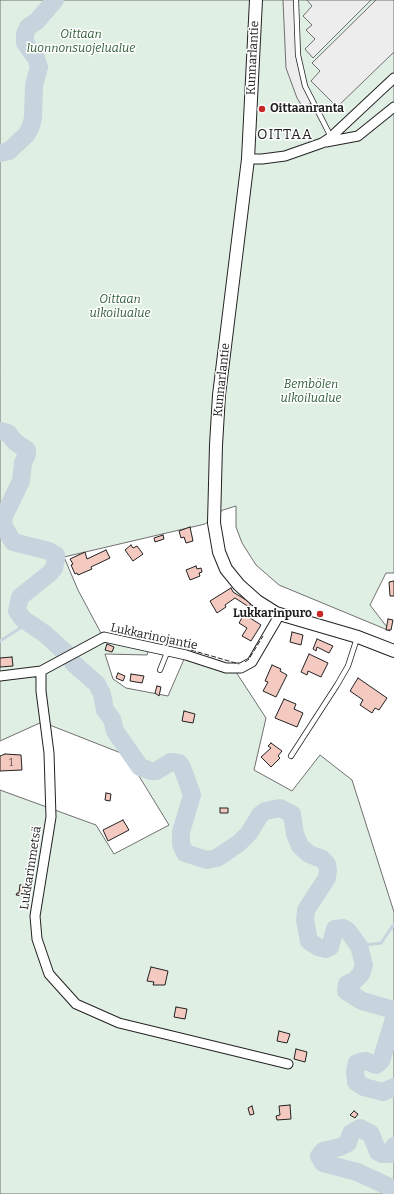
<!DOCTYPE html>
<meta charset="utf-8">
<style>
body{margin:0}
canvas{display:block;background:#fff}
</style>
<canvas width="394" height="1194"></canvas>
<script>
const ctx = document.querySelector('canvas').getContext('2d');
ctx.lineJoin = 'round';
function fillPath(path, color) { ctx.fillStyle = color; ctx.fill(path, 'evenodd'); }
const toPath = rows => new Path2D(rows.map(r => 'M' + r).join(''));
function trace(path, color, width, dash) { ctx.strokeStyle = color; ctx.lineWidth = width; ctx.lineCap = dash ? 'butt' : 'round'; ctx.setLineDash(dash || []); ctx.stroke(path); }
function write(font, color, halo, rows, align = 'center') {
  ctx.font = font + ' Bitter,serif'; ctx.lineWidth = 3; ctx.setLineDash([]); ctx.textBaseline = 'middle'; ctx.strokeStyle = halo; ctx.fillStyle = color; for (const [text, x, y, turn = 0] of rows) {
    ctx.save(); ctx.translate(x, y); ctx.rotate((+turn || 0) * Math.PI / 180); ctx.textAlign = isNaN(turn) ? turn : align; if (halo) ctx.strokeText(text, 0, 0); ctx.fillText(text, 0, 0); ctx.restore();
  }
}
const green = toPath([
 [0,0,394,0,394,573,386,573,370,605,390,631,279,585,256,565,242,543,236,527,236,506,223,510,205,524,64,557,78,590,101,633,102,642,117,641,149,649,147,655,105,654,113,679,126,688,168,696,185,657,236,672,266,718,254,770,292,791,320,755,352,780,394,912,394,1194,0,1194,0,790,96,825,114,854,169,825,126,755,42,722,0,741,0,0]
]);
fillPath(green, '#e0efe3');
trace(green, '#6f6f6f', 1);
const parking = toPath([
 [283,0,296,0,298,55,305,86,314,103,302,106,297,98,286,68,283,0],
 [307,0,371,0,313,58,305,49,315,39,306,30,312,25,303,16,312,6,307,0],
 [376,0,394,0,394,52,337,107,311,81,320,71,312,63,376,0]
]);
fillPath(parking, '#ededed');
trace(parking, '#6f6f6f', 1);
trace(toPath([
 [0,641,28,623],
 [359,946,381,943,394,924]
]), '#c7d3dd', 3);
trace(toPath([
 [0,153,9,151,27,134,31,126,33,118,34,85,39,67,36,58,25,43,25,34,28,27,37,21,55,0],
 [0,431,8,433,15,442,27,450,27,454,23,463,21,481,3,518,4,527,13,542,49,551,56,555,56,559,54,568,50,573,20,597,17,611,23,619,45,634,66,653],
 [73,663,97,684,102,694,105,710,112,719,115,731,140,767,151,771,156,771,171,762,179,763,182,767,192,795,181,832,181,844,185,853,207,860,217,858,239,843,249,833,260,815,265,811,280,808,292,814,295,834,300,846,309,854,322,859,327,864,328,870,327,878,306,910,305,920,309,941,318,947,326,949,330,947,335,929,343,928,348,931,359,946,364,965,361,974,354,981,347,984,346,991,362,1001,394,1010],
 [394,1019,381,1061,376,1065,366,1061,360,1062,357,1063,355,1071,356,1082,364,1087,383,1092,394,1087],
 [394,1146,389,1154,382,1154,378,1152,371,1134,360,1128,351,1133,348,1143,340,1147,323,1151,319,1156,323,1163,357,1172,394,1189]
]), '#c7d3dd', 18);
const building = toPath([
 [190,527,193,541,186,543,184,537,181,538,179,531,190,527],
 [163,535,164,539,155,542,154,538,163,535],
 [131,545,133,548,137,546,143,554,133,561,125,550,131,545],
 [106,550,110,558,91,567,92,569,78,575,77,573,75,574,71,565,73,564,70,559,85,552,87,559,106,550],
 [196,566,197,569,201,568,202,572,199,573,200,576,190,580,186,570,196,566],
 [394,581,394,596,390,596,389,582,394,581],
 [231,588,233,592,251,603,249,607,235,598,225,605,226,607,217,613,210,601,231,588],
 [244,614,261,625,251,641,242,636,247,628,239,623,244,614],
 [388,619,393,620,391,630,386,630,388,619],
 [292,632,303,635,301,645,290,642,292,632],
 [317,639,333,646,329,653,317,647,316,651,313,649,317,639],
 [107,644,114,647,112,652,105,650,107,644],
 [309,654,328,663,321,677,308,671,307,675,301,672,309,654],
 [12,657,13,666,0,667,0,658,12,657],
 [272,665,281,669,280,671,287,675,276,697,263,691,268,682,265,681,272,665],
 [118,673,125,676,123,681,116,678,118,673],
 [131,674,144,676,142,683,130,681,131,674],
 [358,678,387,698,379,710,375,708,372,713,360,705,363,700,350,691,358,678],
 [157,686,161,687,159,696,155,693,157,686],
 [284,699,296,704,294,709,303,713,297,727,275,718,284,699],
 [184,711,195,714,193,723,182,721,184,711],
 [271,743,282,751,278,756,280,758,271,767,261,757,271,748,268,746,271,743],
 [5,754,21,755,22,770,0,771,0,756,5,754],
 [106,793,111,794,110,801,105,800,106,793],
 [220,808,228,808,228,813,220,813,220,808],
 [123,820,129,830,108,841,103,830,123,820],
 [20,885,26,886,24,896,16,895,17,893,19,893,20,885],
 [151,967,168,971,165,985,153,985,154,982,147,981,151,967],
 [176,1007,187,1009,185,1019,174,1017,176,1007],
 [279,1031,290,1034,287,1043,277,1041,279,1031],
 [296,1049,307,1052,305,1062,294,1059,296,1049],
 [290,1105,291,1119,277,1120,276,1116,280,1115,279,1106,290,1105],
 [252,1106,254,1114,250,1115,248,1108,252,1106],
 [354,1111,358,1114,355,1118,350,1115,354,1111]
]);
fillPath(building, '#f3c9c0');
trace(building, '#222', 1);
const lane = toPath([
 [296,0,298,55,305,86,331,137],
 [160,670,168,650],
 [291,756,337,685,348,666,357,638]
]);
const street = toPath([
 [326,142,358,136,394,107],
 [248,159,262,159,285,156,322,143,331,137,394,78],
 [41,671,41,691,49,753,51,817,35,916,37,939,49,974,76,1004,119,1023,288,1064],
 [0,676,41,671,104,637,186,655,226,668,241,668,252,662,280,614]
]);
const secondary = toPath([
 [256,0,248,159,219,395,216,445,214,523,219,552,226,569,239,585,257,601,276,613,358,637,394,651]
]);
trace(lane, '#222', 6);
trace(street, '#222', 11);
trace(secondary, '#222', 14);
trace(lane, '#fff', 4.5);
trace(street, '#fff', 9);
trace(secondary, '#fff', 12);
trace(toPath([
 [191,650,239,664],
 [245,662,249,659,263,636]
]), '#222', 1, [5, 2]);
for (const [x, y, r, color] of [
 [262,109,4,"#c62828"],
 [320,614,4,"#c62828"]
]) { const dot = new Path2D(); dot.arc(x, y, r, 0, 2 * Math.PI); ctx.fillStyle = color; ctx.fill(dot); trace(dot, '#fff', 1.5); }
write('10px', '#564c4a', null, [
 ["1",11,763]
]);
write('italic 12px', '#2f5e38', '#fff', [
 ["Oittaan",81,35],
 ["luonnonsuojelualue",81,49],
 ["Oittaan",120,300],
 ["ulkoilualue",120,314],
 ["Bembölen",311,385],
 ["ulkoilualue",311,399]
]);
write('12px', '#222', '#fff', [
 ["Kunnarlantie",253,58,-87],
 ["Kunnarlantie",222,380,-84],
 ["Lukkarinojantie",154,637,12],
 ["Lukkarinmetsä",31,868,-81]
]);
write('bold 12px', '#222', '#fff', [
 ["Oittaanranta",270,109],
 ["Lukkarinpuro",312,614,"right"]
], 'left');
ctx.letterSpacing = '1px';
write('14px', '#222', '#fff', [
 ["OITTAA",285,135]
]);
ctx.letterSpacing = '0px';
</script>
